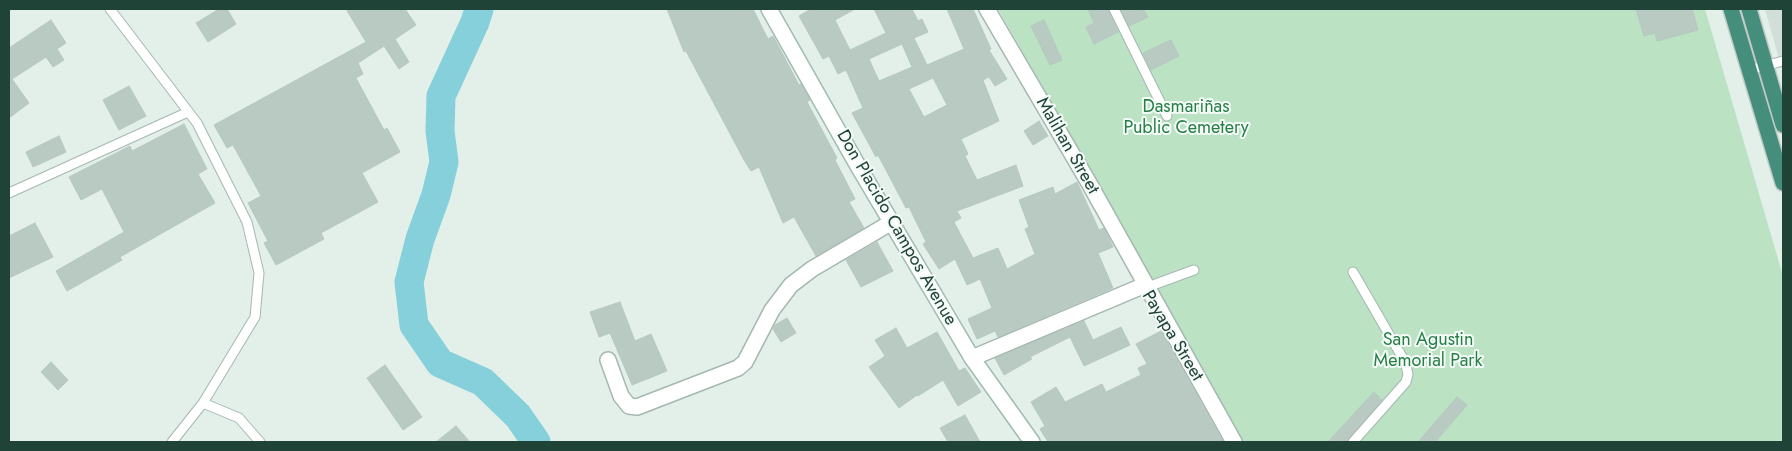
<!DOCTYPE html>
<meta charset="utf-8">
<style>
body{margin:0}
#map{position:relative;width:1792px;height:451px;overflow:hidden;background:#e3efe9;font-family:Jost,sans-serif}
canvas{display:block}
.frame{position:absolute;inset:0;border:10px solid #204338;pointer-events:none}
</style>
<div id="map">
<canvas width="1792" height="451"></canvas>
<div class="frame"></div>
</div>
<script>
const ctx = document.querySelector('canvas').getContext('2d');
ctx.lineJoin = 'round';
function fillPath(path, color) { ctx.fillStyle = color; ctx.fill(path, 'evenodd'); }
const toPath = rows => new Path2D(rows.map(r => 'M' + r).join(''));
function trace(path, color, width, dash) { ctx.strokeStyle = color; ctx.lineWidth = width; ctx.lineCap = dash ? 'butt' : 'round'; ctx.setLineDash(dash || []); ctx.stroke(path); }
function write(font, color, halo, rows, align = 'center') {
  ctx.font = font + ' Jost,sans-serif'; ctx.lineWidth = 4; ctx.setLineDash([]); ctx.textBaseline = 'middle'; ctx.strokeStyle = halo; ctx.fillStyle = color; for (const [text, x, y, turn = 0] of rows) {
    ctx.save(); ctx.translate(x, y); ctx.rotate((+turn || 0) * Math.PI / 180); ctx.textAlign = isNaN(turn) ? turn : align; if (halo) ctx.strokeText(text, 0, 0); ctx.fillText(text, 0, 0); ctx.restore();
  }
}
fillPath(toPath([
 [1765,9,1783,9,1783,73]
]), '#d1dfd8');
fillPath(toPath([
 [998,9,1705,9,1783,276,1783,442,1243,442,1102,190]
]), '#bae2c3');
trace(toPath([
 [479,9,475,22,441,96,440,131,444,162,436,195,420,239,409,282,414,325,440,363,483,382,518,416,536,442]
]), '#85d0da', 29);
const building = toPath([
 [219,9,227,9,236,24,208,42,196,23,219,9],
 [346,9,405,9,416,25,395,39,409,62,399,69,384,46,358,63,363,74,356,78,384,130,387,128,400,152,362,173,378,202,321,233,324,239,276,265,264,243,268,241,248,203,261,196,233,145,227,148,214,125,366,42,346,9],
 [667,9,753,9,768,39,773,36,799,85,801,84,810,100,807,102,837,158,835,160,855,199,849,202,864,228,816,256,794,217,783,223,759,167,751,171,744,160,686,51,684,52,667,9],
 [811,9,855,9,835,20,850,50,886,33,874,9,912,9,918,21,922,19,928,32,914,38,927,65,964,49,947,9,973,9,991,49,989,50,1007,79,995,86,989,77,983,80,999,121,961,139,968,154,965,156,977,180,1016,165,1023,186,957,211,961,218,954,222,973,258,998,248,1007,269,1035,254,1025,229,1029,227,1019,200,1053,187,1055,194,1077,182,1099,230,1104,228,1113,247,1098,253,1113,288,998,337,995,331,977,339,968,319,992,308,980,279,967,285,955,259,939,269,923,244,926,242,909,207,906,208,878,155,876,157,852,113,863,108,846,70,838,74,829,56,823,59,799,16,811,9],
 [902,44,912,67,879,81,869,59,902,44],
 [933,78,947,105,924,117,909,89,933,78],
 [1088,9,1108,9,1118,32,1094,44,1086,27,1094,23,1088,9],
 [1121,9,1143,9,1148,17,1129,26,1121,9],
 [1636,9,1692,9,1698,30,1657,41,1655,33,1644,36,1636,9],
 [51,20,66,43,57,49,64,60,53,67,46,57,12,79,29,103,9,118,9,48,51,20],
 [1044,20,1062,60,1050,65,1031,26,1044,20],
 [1171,40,1179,56,1151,70,1143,53,1171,40],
 [129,86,146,116,119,130,103,100,129,86],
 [1039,121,1048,136,1033,145,1024,131,1039,121],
 [184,124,207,169,198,174,215,203,120,257,122,260,67,291,56,271,124,232,102,189,81,200,69,177,130,146,132,151,184,124],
 [59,136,66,152,33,167,26,152,59,136],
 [35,223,53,257,9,278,9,236,35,223],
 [877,242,893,271,861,287,846,260,877,242],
 [620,302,635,341,651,334,667,371,632,385,610,333,599,337,590,312,620,302],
 [787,318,796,333,781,342,773,329,775,325,787,318],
 [1084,321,1093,340,1121,327,1130,345,1084,366,1070,337,1030,357,1032,359,1004,375,995,358,1084,321],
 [896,328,907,348,937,332,959,371,965,368,981,392,958,406,943,380,918,396,917,395,899,408,869,367,885,356,875,340,896,328],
 [1161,331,1223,442,1048,442,1040,429,1045,426,1031,402,1056,387,1065,402,1102,384,1106,392,1141,375,1138,368,1147,364,1136,344,1161,331],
 [51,362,68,380,58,390,41,372,51,362],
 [385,365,422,417,403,430,367,378,385,365],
 [1374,392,1382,400,1347,442,1328,442,1374,392],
 [1457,397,1467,405,1442,434,1435,442,1418,442,1457,397],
 [965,415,980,442,948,442,940,428,965,415],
 [456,426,470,442,436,442,456,426]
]);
fillPath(building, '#b8cac2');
trace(building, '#b5c9c0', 1);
const service = toPath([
 [110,9,197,123,247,222,259,273,255,317,203,403,172,442],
 [1114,9,1167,116],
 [1749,70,1783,61],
 [9,193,188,112],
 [1353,272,1405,362,1408,374,1406,382,1353,442],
 [1145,285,1153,285,1194,270],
 [203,403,239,418,260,442]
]);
const minor = toPath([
 [987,9,1089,183,1234,442],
 [972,358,1145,285],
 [608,360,621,396,629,406,637,407,738,368,745,362,772,310,791,285,812,269,892,222]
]);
const secondary = toPath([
 [769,9,858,166,972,358,1032,442]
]);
const trunk = toPath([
 [1731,9,1783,183],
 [1749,9,1783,125]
]);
trace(service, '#a5b8b0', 11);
trace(minor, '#a5b8b0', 18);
trace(secondary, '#a0bcb1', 18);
trace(trunk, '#c1cac7', 18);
trace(service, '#fff', 9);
trace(minor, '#fff', 15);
trace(secondary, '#fff', 15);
trace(trunk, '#458e7b', 15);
write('18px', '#257f45', '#f4faf7', [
 ["Dasmariñas",1186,108],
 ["Public Cemetery",1186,129],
 ["San Agustin",1428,341],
 ["Memorial Park",1428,362]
]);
write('18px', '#204338', '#f4faf7', [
 ["Malihan Street",1067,146,60],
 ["Don Placido Campos Avenue",896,228,60],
 ["Payapa Street",1172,336,59]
]);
</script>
